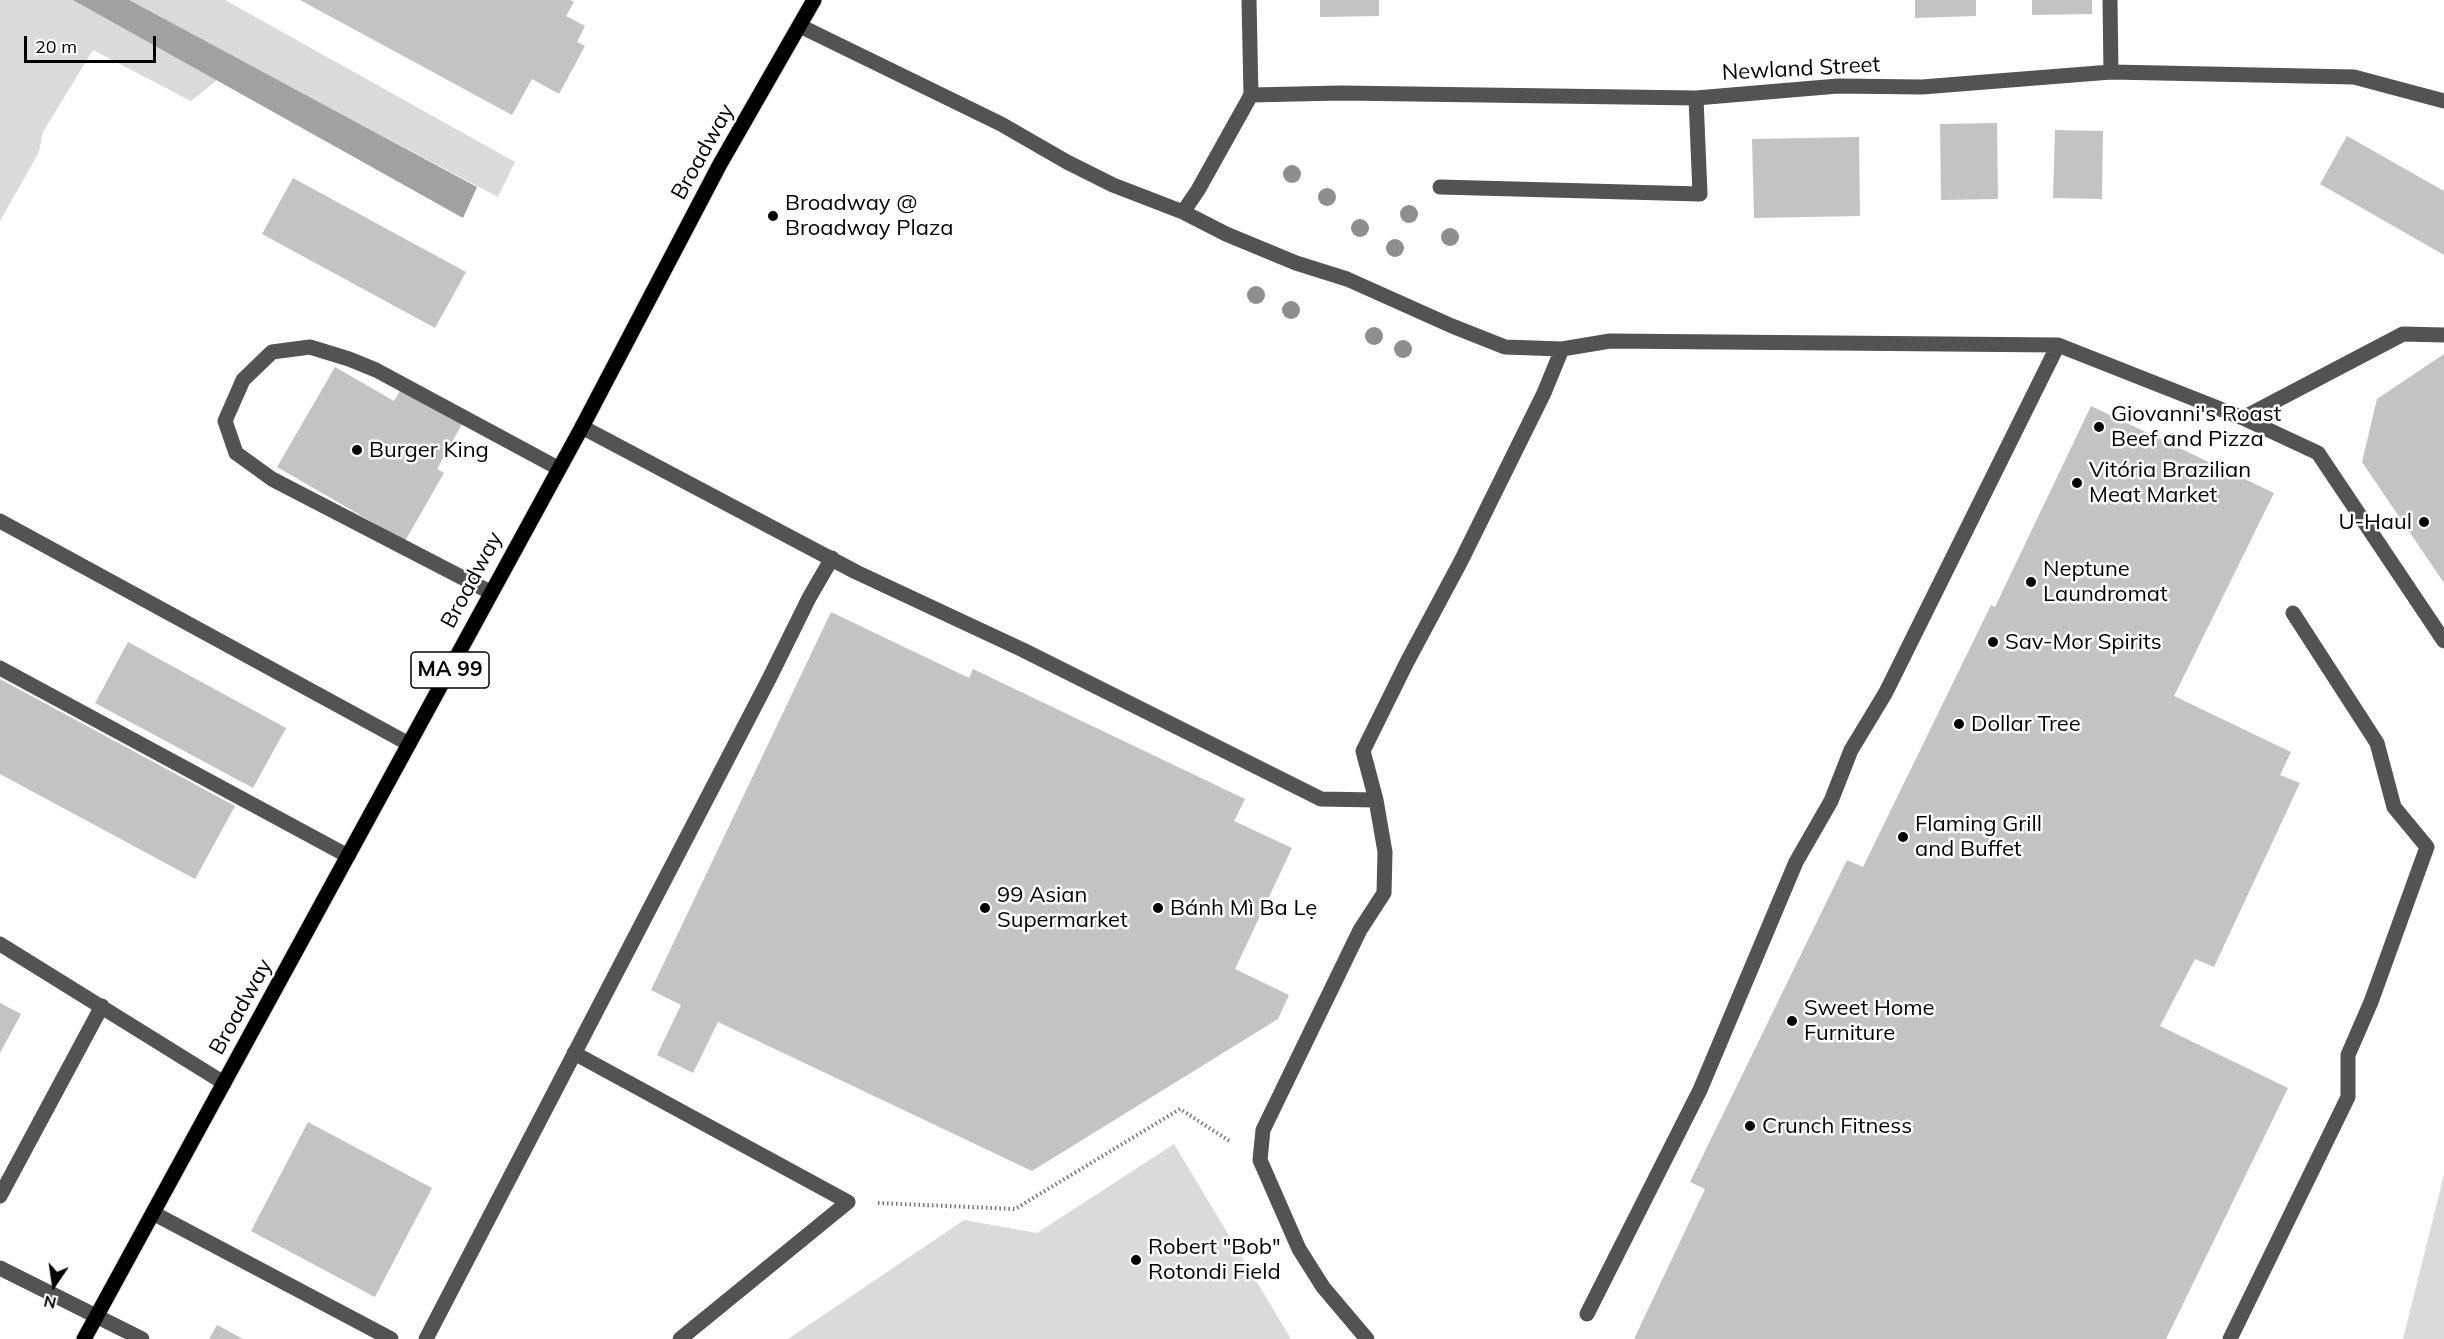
<!DOCTYPE html>
<meta charset="utf-8">
<style>
body{margin:0}
#map{position:relative;width:2444px;height:1339px;overflow:hidden;background:#fff;font-family:Mulish,sans-serif}
canvas{display:block}
.north{position:absolute;left:24px;top:1255px;width:60px;height:60px;-webkit-text-stroke:4px #fff;paint-order:stroke;rotate:193deg;font-size:16px;font-weight:700;line-height:24px;text-align:center;color:#000}
.north::after{content:'';display:block;margin:auto;width:21px;height:27px;background:#000;clip-path:polygon(50% 0,100% 100%,50% 72%,0 100%)}
.scale{position:absolute;left:24px;top:36px;width:132px;height:27px;box-sizing:border-box;border:3px solid #000;border-top:0;padding-left:8px;font-size:18px;line-height:21px;white-space:nowrap;color:#000;-webkit-text-stroke:4px #fff;paint-order:stroke}
</style>
<div id="map">
<canvas width="2444" height="1339"></canvas>
<div class="north">N</div>
<div class="scale">20 m</div>
</div>
<script>
const ctx = document.querySelector('canvas').getContext('2d');
ctx.lineJoin = 'round';
function fillPath(path, color) { ctx.fillStyle = color; ctx.fill(path, 'evenodd'); }
const toPath = rows => new Path2D(rows.map(r => 'M' + r).join(''));
function trace(path, color, width, dash) { ctx.strokeStyle = color; ctx.lineWidth = width; ctx.lineCap = dash ? 'butt' : 'round'; ctx.setLineDash(dash || []); ctx.stroke(path); }
function write(font, color, halo, rows, align = 'center') {
  ctx.font = font + ' Mulish,sans-serif'; ctx.lineWidth = 5; ctx.setLineDash([]); ctx.textBaseline = 'middle'; ctx.strokeStyle = halo; ctx.fillStyle = color; for (const [text, x, y, turn = 0] of rows) {
    ctx.save(); ctx.translate(x, y); ctx.rotate((+turn || 0) * Math.PI / 180); ctx.textAlign = isNaN(turn) ? turn : align; if (halo) ctx.strokeText(text, 0, 0); ctx.fillText(text, 0, 0); ctx.restore();
  }
}
fillPath(toPath([
 [0,0,225,0,515,162,498,197,249,65,217,80,191,101,93,50,43,132,39,152,0,221],
 [1174,1144,1291,1339,788,1339,964,1220,1037,1233],
 [2444,1175,2444,1339,2403,1339]
]), '#dadada');
fillPath(toPath([
 [73,0,129,0,477,187,463,218]
]), '#a1a1a1');
fillPath(toPath([
 [300,0,570,0,574,2,566,16,585,26,577,42,585,46,559,94,532,79,512,115],
 [1320,0,1379,0,1379,16,1320,17],
 [1915,0,1976,0,1976,16,1915,18],
 [2032,0,2092,0,2092,14,2032,15],
 [1997,123,1998,199,1941,200,1940,124],
 [2055,130,2103,131,2102,199,2053,198],
 [2347,136,2444,191,2444,255,2320,184],
 [1859,137,1860,216,1754,218,1752,139],
 [293,178,466,272,435,328,262,234],
 [2444,354,2444,583,2362,462,2377,399],
 [335,367,394,401,401,389,462,424,437,469,444,473,405,541,277,467],
 [2091,406,2274,493,2174,696,2291,752,2280,775,2300,783,2214,967,2195,959,2160,1026,2288,1088,2166,1339,1634,1339,1705,1189,1690,1182,1847,860,1863,867,1991,605,1995,607],
 [831,612,969,678,973,669,1245,799,1234,821,1292,848,1235,969,1289,995,1278,1019,1032,1171,718,1022,693,1073,657,1055,681,1005,651,990],
 [128,642,286,728,253,788,95,703],
 [0,679,235,806,195,879,0,774],
 [0,1003,21,1014,0,1053],
 [308,1122,432,1188,375,1297,251,1231],
 [217,1325,243,1339,209,1339]
]), '#c3c3c3');
const major = toPath([
 [84,1339,582,427,720,164,814,0]
]);
trace(major, '#dbdbdb', 17);
trace(toPath([
 [878,1203,1015,1209,1180,1109,1231,1142]
]), '#757575', 4, [1.5, 3]);
trace(toPath([
 [1249,0,1251,95,1341,93,1696,98,1838,86,1922,87,2111,72,2354,77,2444,101],
 [2110,0,2111,72],
 [800,26,1001,124,1067,162,1113,185,1183,212,1226,234,1296,263,1347,279,1452,326,1505,347,1562,349,1610,341,2058,345,1886,692,1851,750,1831,801,1796,862,1700,1090,1587,1314],
 [1440,187,1700,194,1696,98],
 [1183,212,1198,190,1251,95],
 [2058,345,2243,418,2318,453,2444,641],
 [2243,418,2403,334,2444,335],
 [582,427,856,572,1023,650,1321,799,1376,800],
 [0,521,409,744],
 [490,592,272,479,236,453,225,421,243,380,272,352,310,347,349,359,376,370,558,468],
 [0,668,348,856],
 [0,944,224,1083],
 [574,1053,848,1202,680,1339],
 [0,1196,102,1006],
 [153,1213,391,1339],
 [0,1268,142,1339],
 [426,1339,770,677,809,598,832,558],
 [1367,1339,1323,1287,1299,1249,1260,1160,1263,1130,1360,930,1384,893,1385,852,1376,800,1363,751,1407,662,1461,561,1544,393,1562,349],
 [2230,1339,2348,1097,2348,1055,2371,1002,2427,847,2394,807,2377,743,2293,613]
]), '#535353', 15);
trace(major, '#000', 15);
ctx.fillStyle = '#8e8e8e';
for (const [x, y] of [
 [1292,174],
 [1327,197],
 [1409,214],
 [1360,228],
 [1450,237],
 [1395,248],
 [1256,295],
 [1291,310],
 [1374,336],
 [1403,349]
]) { ctx.beginPath(); ctx.arc(x, y, 9, 0, 2 * Math.PI); ctx.fill(); }
for (const [x, y, r, color] of [
 [773,216,6,"#000"],
 [2099,427,6,"#000"],
 [357,450,6,"#000"],
 [2077,483,6,"#000"],
 [2424,522,6,"#000"],
 [2031,582,6,"#000"],
 [1993,642,6,"#000"],
 [1959,724,6,"#000"],
 [1903,837,6,"#000"],
 [985,908,6,"#000"],
 [1158,908,6,"#000"],
 [1792,1021,6,"#000"],
 [1750,1126,6,"#000"],
 [1136,1260,6,"#000"]
]) { const dot = new Path2D(); dot.arc(x, y, r, 0, 2 * Math.PI); ctx.fillStyle = color; ctx.fill(dot); trace(dot, '#fff', 2); }
for (const [x, y, w] of [
 [450,670,78]
]) { const box = new Path2D(); box.roundRect(x - w / 2, y - 18, w, 36, 4.5); ctx.fillStyle = '#fff'; ctx.fill(box); trace(box, '#000', 1.5); }
write('bold 21px', '#000', null, [
 ["MA 99",450,670]
]);
write('22px', '#000', '#fff', [
 ["Newland Street",1801,69,-3],
 ["Broadway",703,152,-61],
 ["Broadway",472,580,-62],
 ["Broadway",241,1007,-61]
]);
write('22px', '#000', '#fff', [
 ["Broadway @",785,203],
 ["Broadway Plaza",785,228],
 ["Giovanni's Roast",2111,414],
 ["Beef and Pizza",2111,439],
 ["Burger King",369,450],
 ["Vitória Brazilian",2089,470],
 ["Meat Market",2089,495],
 ["U-Haul",2412,522,"right"],
 ["Neptune",2043,569],
 ["Laundromat",2043,594],
 ["Sav-Mor Spirits",2005,642],
 ["Dollar Tree",1971,724],
 ["Flaming Grill",1915,824],
 ["and Buffet",1915,849],
 ["99 Asian",997,895],
 ["Supermarket",997,920],
 ["Bánh Mì Ba Lẹ",1170,908],
 ["Sweet Home",1804,1008],
 ["Furniture",1804,1033],
 ["Crunch Fitness",1762,1126],
 ["Robert \"Bob\"",1148,1247],
 ["Rotondi Field",1148,1272]
], 'left');
</script>
